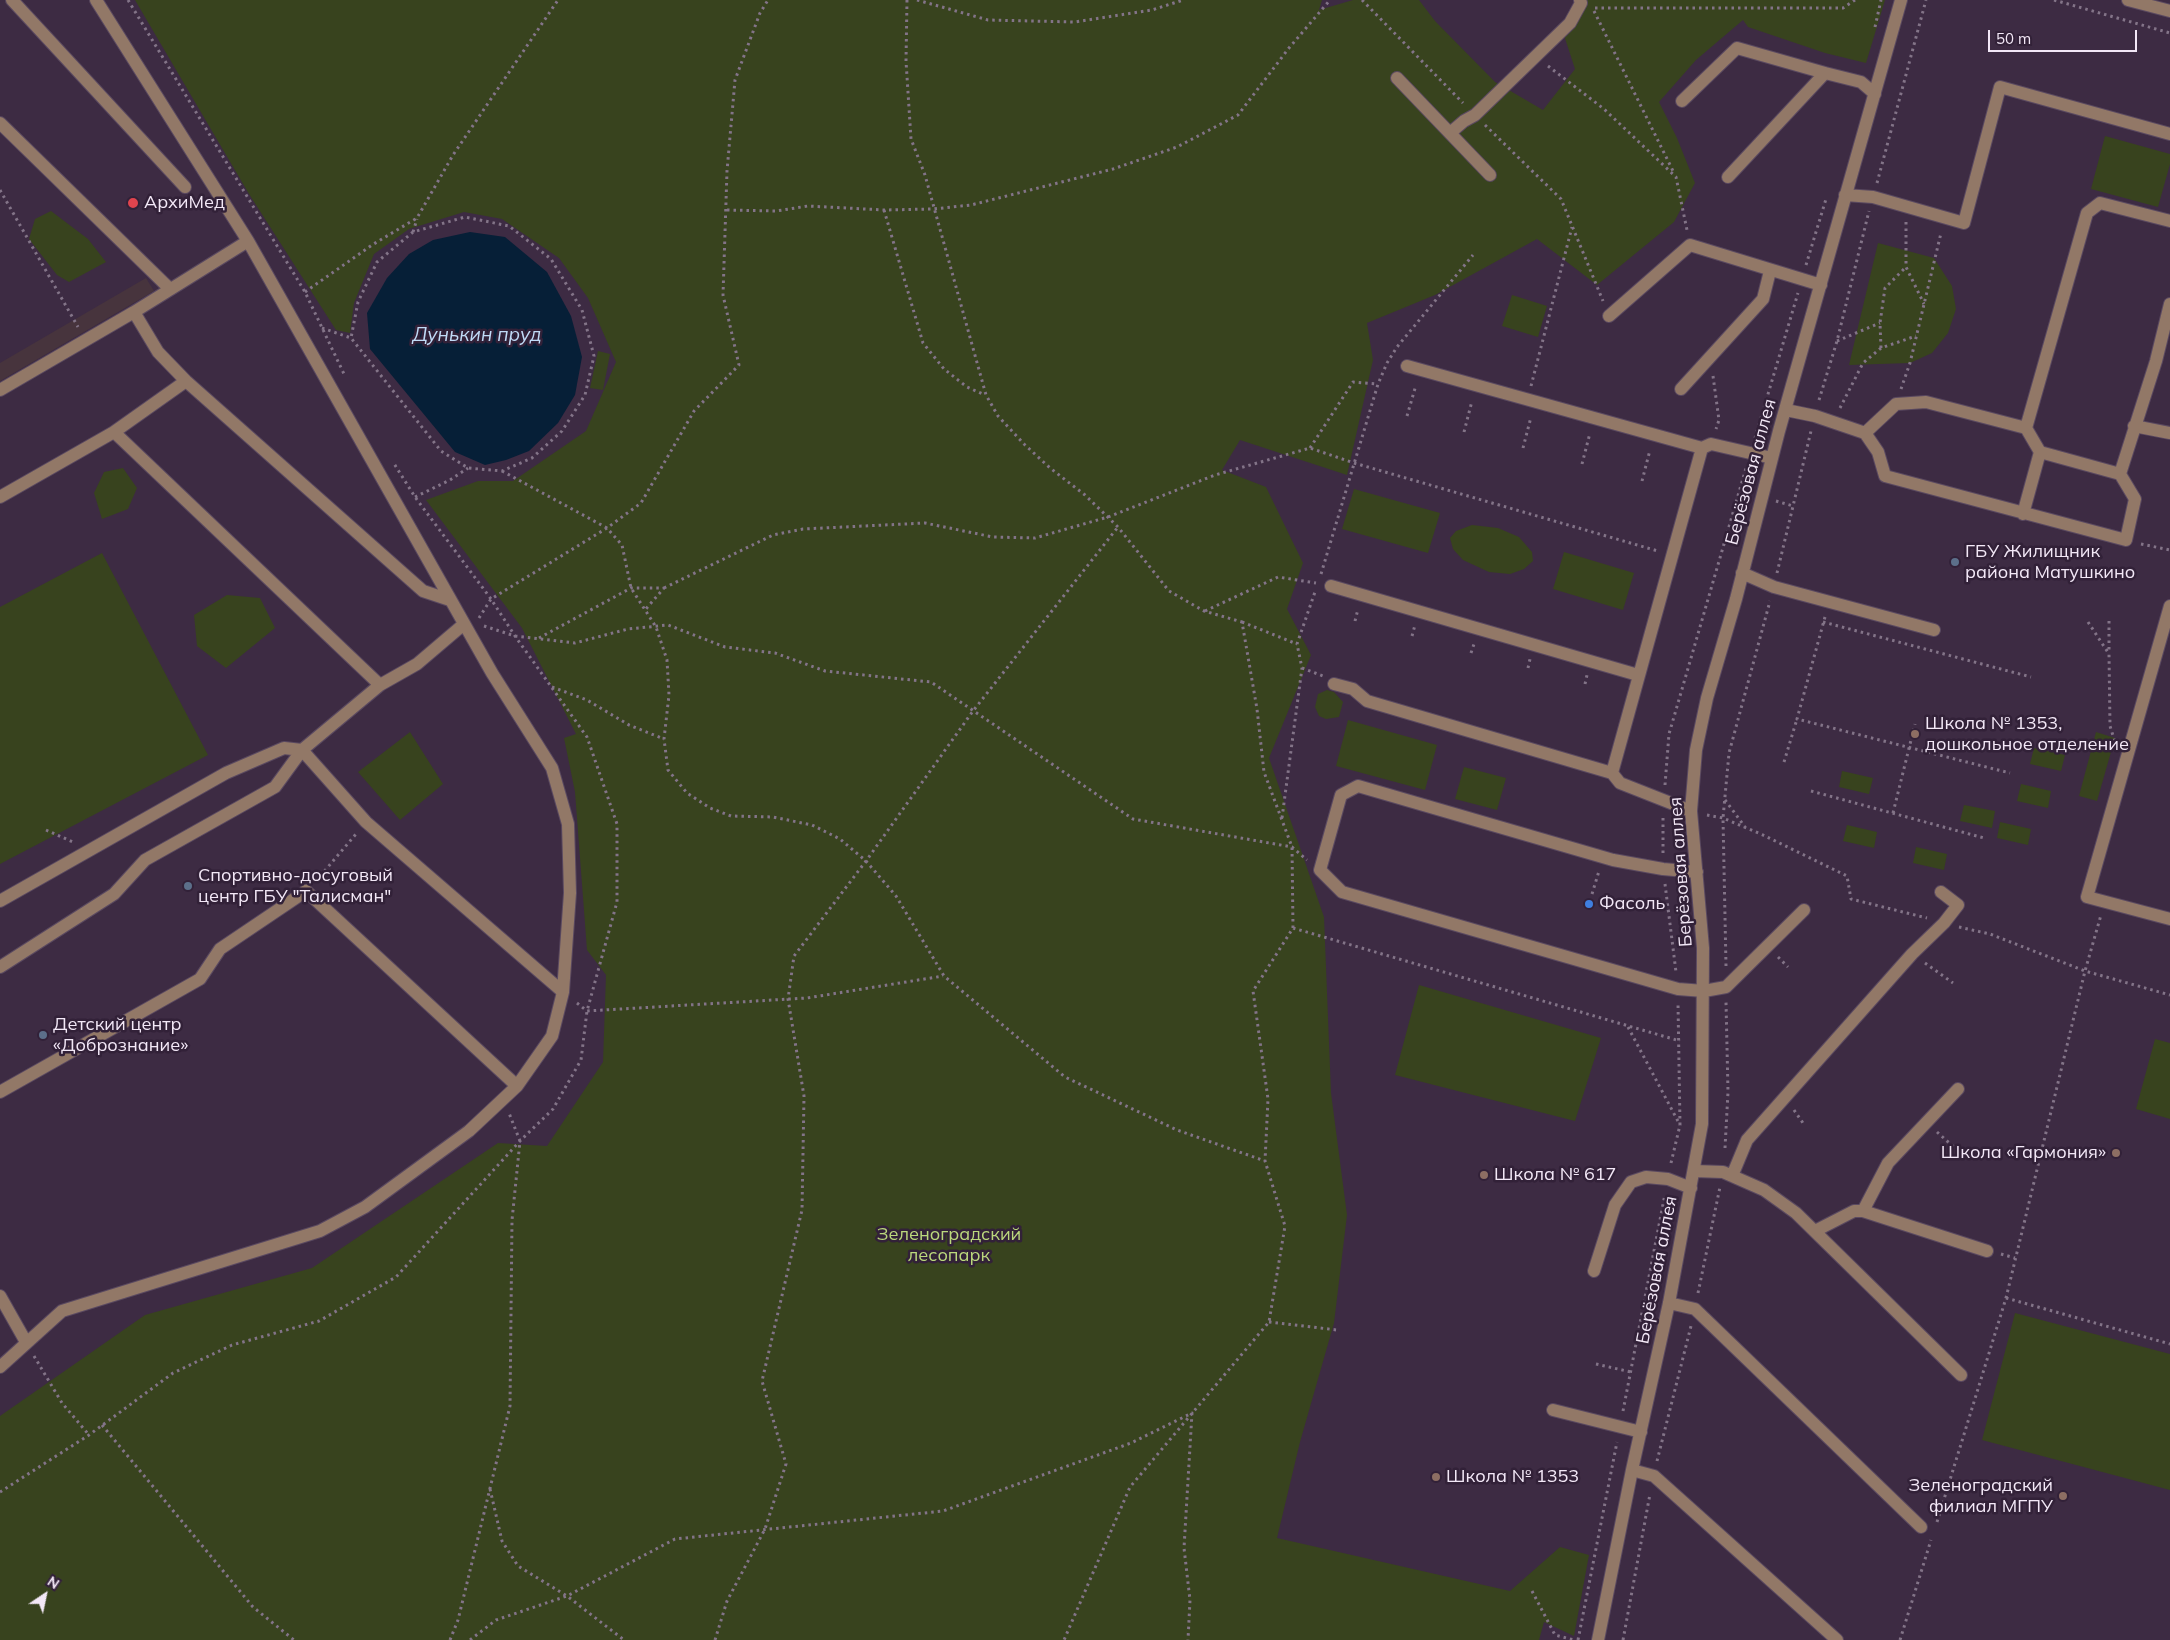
<!DOCTYPE html>
<meta charset="utf-8">
<style>
body{margin:0}
#map{position:relative;width:2170px;height:1640px;overflow:hidden;background:#3d2b43;font-family:Mulish,sans-serif}
canvas{display:block}
.north{position:absolute;left:20px;top:1570px;width:50px;height:50px;-webkit-text-stroke:4px #322138;paint-order:stroke;rotate:34deg;font-size:14px;font-weight:700;line-height:20px;text-align:center;color:#f3e8f7}
.north::after{content:'';display:block;margin:auto;width:18px;height:22px;background:#f3e8f7;clip-path:polygon(50% 0,100% 100%,50% 72%,0 100%)}
.scale{position:absolute;left:1988px;top:30px;width:149px;height:22px;box-sizing:border-box;border:2px solid #f3e8f7;border-top:0;padding-left:6px;font-size:15px;line-height:18px;white-space:nowrap;color:#f3e8f7;-webkit-text-stroke:4px #322138;paint-order:stroke}
</style>
<div id="map">
<canvas width="2170" height="1640"></canvas>
<div class="north">N</div>
<div class="scale">50 m</div>
</div>
<script>
const ctx = document.querySelector('canvas').getContext('2d');
ctx.lineJoin = 'round';
function fillPath(path, color) { ctx.fillStyle = color; ctx.fill(path, 'evenodd'); }
const toPath = rows => new Path2D(rows.map(r => 'M' + r).join(''));
function trace(path, color, width, dash) { ctx.strokeStyle = color; ctx.lineWidth = width; ctx.lineCap = dash ? 'butt' : 'round'; ctx.setLineDash(dash || []); ctx.stroke(path); }
function write(font, color, halo, rows, align = 'center') {
  ctx.font = font + ' Mulish,sans-serif'; ctx.lineWidth = 5; ctx.setLineDash([]); ctx.textBaseline = 'middle'; ctx.strokeStyle = halo; ctx.fillStyle = color; for (const [text, x, y, turn = 0] of rows) {
    ctx.save(); ctx.translate(x, y); ctx.rotate((+turn || 0) * Math.PI / 180); ctx.textAlign = isNaN(turn) ? turn : align; if (halo) ctx.strokeText(text, 0, 0); ctx.fillText(text, 0, 0); ctx.restore();
  }
}
fillPath(toPath([
 [146,278,154,291,0,381,0,363]
]), '#47343d');
fillPath(toPath([
 [135,0,1322,0,1319,10,1353,0,1419,0,1435,21,1495,82,1543,110,1575,69,1561,26,1581,0,1885,0,1866,63,1825,53,1748,27,1743,20,1696,60,1659,102,1677,138,1695,183,1674,222,1597,285,1537,239,1435,295,1367,323,1373,360,1347,475,1240,440,1222,470,1266,487,1303,563,1287,609,1311,655,1269,758,1324,917,1331,1093,1347,1215,1334,1323,1300,1442,1277,1538,1510,1591,1560,1547,1589,1555,1574,1636,1544,1622,1539,1640,0,1640,0,1416,145,1315,312,1268,498,1143,547,1146,603,1062,606,975,587,950,575,792,564,738,576,734,522,628,426,500,478,481,513,481,586,431,616,362,588,298,559,258,502,219,464,212,409,229,374,254,354,303,350,333,336,330,249,194],
 [2105,136,2170,154,2170,164,2158,207,2091,189],
 [51,211,88,239,106,262,69,282,57,275,29,239,35,219],
 [1878,243,1934,258,1952,286,1956,309,1948,333,1932,353,1910,363,1849,365],
 [1512,295,1547,306,1538,337,1502,326],
 [598,351,610,354,603,390,590,388],
 [123,468,137,488,128,509,102,519,94,493,104,472],
 [1354,489,1440,513,1428,553,1342,529],
 [1472,525,1498,528,1519,537,1532,552,1533,561,1524,569,1510,574,1489,572,1463,560,1453,549,1450,538,1456,531],
 [1564,552,1634,573,1623,610,1553,589],
 [102,553,208,755,0,864,0,607],
 [227,595,260,598,275,628,226,668,197,646,194,615],
 [1327,690,1334,692,1343,702,1339,717,1326,719,1319,716,1315,707,1318,694],
 [1348,720,1437,745,1425,790,1336,766],
 [410,732,443,784,400,820,358,772],
 [2096,732,2115,738,2097,801,2079,796],
 [2034,748,2065,755,2061,771,2030,764],
 [1464,767,1506,778,1497,810,1455,799],
 [1842,771,1873,778,1869,794,1839,787],
 [2021,784,2051,791,2048,808,2017,801],
 [1964,805,1995,811,1992,828,1960,821],
 [2000,822,2031,829,2028,845,1997,838],
 [1847,825,1877,832,1874,848,1843,841],
 [1916,847,1947,854,1944,870,1913,863],
 [1419,985,1601,1038,1575,1121,1395,1075],
 [2155,1039,2170,1043,2170,1119,2136,1109],
 [2015,1313,2170,1354,2170,1490,1982,1440]
]), '#38431e');
fillPath(toPath([
 [470,232,505,237,547,272,571,316,582,357,575,395,558,423,529,451,506,460,485,465,455,452,370,349,367,313,387,278,409,254,433,240]
]), '#061f37');
const minor = toPath([
 [12,0,185,187],
 [2128,0,2170,11],
 [1397,78,1490,175],
 [1682,101,1737,48,1825,73],
 [0,123,170,289],
 [1450,133,1464,121,1475,115,1570,23,1581,3,1580,0],
 [1728,177,1825,73,1861,82,1875,94],
 [1845,195,1873,197,1964,223,2000,87,2170,134],
 [134,312,158,352,186,381,423,591,450,600],
 [1609,316,1690,245,1821,285],
 [1407,366,1702,448],
 [186,381,114,432,380,685],
 [1681,389,1763,299,1770,271],
 [0,390,134,312,248,241],
 [1786,410,1815,416,1865,433,1878,452,1885,476,2126,540,2135,499,2120,474,2156,361,2170,304],
 [2134,426,2170,433],
 [1865,433,1896,404,1926,402,2026,428,2087,213,2100,203,2170,221],
 [2040,452,2120,474],
 [0,497,114,432],
 [2023,514,2040,452,2026,428],
 [1742,573,1774,587,1934,630],
 [1331,586,1638,675],
 [2170,606,2087,897,2170,919],
 [1334,684,1353,689,1367,701,1612,773,1620,783,1691,811],
 [1612,773,1702,448,1711,444,1772,458],
 [1697,872,1663,869,1613,860,1358,786,1341,795,1320,870,1342,892,1678,989,1704,991,1726,987,1804,910],
 [0,901,226,773,284,748,302,750,366,822,563,992],
 [0,967,114,894,145,860,275,787,302,750,380,685,417,664,464,624],
 [0,1092,200,979,220,949,306,891,517,1086],
 [1694,1171,1723,1172,1764,1190,1796,1213,1961,1375],
 [1732,1176,1747,1140,1912,954,1944,923,1958,905,1941,892],
 [1863,1211,1888,1163,1958,1089],
 [1815,1231,1854,1211,1863,1211,1987,1251],
 [1594,1271,1615,1205,1631,1182,1646,1177,1668,1179,1691,1188],
 [0,1296,26,1342],
 [1669,1303,1695,1309,1921,1527],
 [0,1367,62,1311,320,1231,365,1207,469,1131,517,1086,552,1036,563,992,570,893,568,824,552,768,492,673,248,241,96,0],
 [1553,1410,1641,1432],
 [1632,1470,1654,1476,1837,1640],
 [1598,1640,1632,1470,1669,1303,1702,1124,1703,948,1691,811,1696,750,1707,698,1736,599,1779,431,1901,0]
]);
trace(minor, '#5a4960', 14);
trace(toPath([
 [128,0,305,292,345,376],
 [907,0,906,61,911,139,925,175,986,395,998,416,1024,444,1050,468,1085,495,1118,527,1169,591,1204,611,1242,622,1257,709,1264,772,1292,847,1293,928,1253,991,1268,1099,1265,1161,1285,1226,1269,1322,1130,1487,1064,1640],
 [917,0,988,20,1075,22,1152,10,1183,0],
 [1362,0,1463,103],
 [2054,0,2170,33],
 [1595,8,1843,8,1855,0],
 [1594,11,1674,173],
 [1875,27,1881,0],
 [1548,66,1604,109,1676,177,1687,230],
 [1485,125,1561,199,1603,301],
 [1877,183,1926,0],
 [0,190,78,327],
 [727,210,776,211,808,206,884,210,933,209,971,205,1113,169,1177,147,1238,115,1289,48,1330,0],
 [884,210,923,343,944,369,967,387,985,395],
 [1906,222,1906,267,1924,304],
 [413,232,417,219],
 [1806,265,1826,199],
 [305,292,372,245,417,218,453,155,558,0],
 [322,328,351,338,441,451,468,468,502,471,532,458,562,431,585,395,594,356,582,310,551,259,509,226,465,217,413,232,377,262,358,302,351,338],
 [1837,341,1880,323],
 [1881,348,1880,323,1885,288,1906,267],
 [1713,376,1719,420,1716,429],
 [1531,386,1572,227],
 [1901,389,1910,363,1941,233],
 [1819,400,1837,341,1869,211],
 [1840,408,1863,363,1881,348,1916,336],
 [1407,416,1416,385],
 [1464,432,1472,401],
 [1755,438,1798,293],
 [1310,448,1353,382,1378,384],
 [1523,448,1531,417],
 [1582,464,1590,433],
 [502,471,607,528,622,545,631,588,656,627,667,660,669,695,664,739,668,770,687,793,710,808,731,816,773,817,812,825,840,839,866,861,896,896,944,976,1065,1077,1177,1130,1265,1161],
 [1642,481,1650,450],
 [415,497,450,480,468,468],
 [1776,501,1793,506],
 [2141,544,2170,550],
 [1777,573,1811,431],
 [1321,574,1378,384,1387,363,1397,347,1473,255],
 [664,588,773,535,803,529,925,523,993,537,1035,538,1108,517,1215,475,1310,448,1354,463,1658,551],
 [1205,611,1278,577,1316,583],
 [1825,617,1797,719,2010,773],
 [479,618,491,599,607,528,641,503,694,411,739,365,723,295,727,171,735,80,760,13,768,0],
 [1355,621,1358,609],
 [2109,621,2109,653],
 [1242,622,1297,644],
 [1823,622,2031,677],
 [2088,622,2109,654,2110,726,2115,742],
 [484,626,515,636,575,643,628,629,668,625,725,647,775,653,825,671,931,682,1133,819,1292,847,1307,860],
 [1412,636,1415,625],
 [539,638,631,588,664,588,645,610],
 [1471,653,1474,644],
 [1302,668,1323,676],
 [1528,668,1530,659],
 [1585,684,1587,675],
 [552,687,587,700,629,725,664,739],
 [1784,762,1797,719],
 [1665,785,1669,734,1746,468],
 [1811,791,1984,838],
 [1725,800,1745,827],
 [1893,813,1915,724],
 [1707,815,1723,818,1763,835,1847,876,1851,899,1927,918],
 [1282,818,1302,668,1297,644,1316,589],
 [46,830,73,842],
 [1663,853,1663,817],
 [316,881,356,834],
 [1665,884,1676,972],
 [1592,894,1599,871],
 [1959,927,1990,934,2085,971,2170,995],
 [1293,928,1680,1041],
 [1778,957,1788,967],
 [1925,963,1953,983],
 [1726,966,1723,818,1729,753,1770,601],
 [577,1003,587,1011,807,998,943,976],
 [1628,1027,1680,1125],
 [1794,1110,1805,1126],
 [1937,1132,1965,1157],
 [1725,1148,1728,1092,1726,1002],
 [1671,1163,1680,1125,1678,1003],
 [2001,1254,2015,1258],
 [1698,1293,1720,1187],
 [2006,1298,2170,1344],
 [1269,1322,1337,1330],
 [34,1356,62,1403,89,1435],
 [1596,1364,1631,1372],
 [1623,1411,1665,1194],
 [102,1425,253,1607,294,1640],
 [1657,1461,1691,1326],
 [490,1489,502,1541,518,1566,567,1596,624,1640],
 [0,1492,89,1435,173,1373,232,1345,319,1321,396,1277,520,1141,553,1109,581,1060,587,1011,617,902,617,824,587,737,515,636,491,599,415,497,393,462],
 [1937,1522,2006,1298,2085,971,2101,915],
 [1532,1591,1555,1635,1574,1640],
 [450,1640,458,1620,510,1406,512,1220,520,1141,509,1113],
 [470,1640,496,1620,567,1596,675,1539,943,1511,1131,1443,1192,1413,1184,1548,1190,1600,1188,1640],
 [715,1640,727,1601,765,1529,786,1464,762,1381,802,1210,804,1096,788,999,794,956,866,861,973,711,1118,527],
 [1578,1640,1617,1442],
 [1623,1640,1650,1494],
 [1900,1640,1931,1540]
]), '#837488', 3, [2.5, 4]);
trace(minor, '#927867', 12);
for (const [x, y, r, color] of [
 [133,203,6,"#e0444e"],
 [1955,562,5,"#5c6f8a"],
 [1915,734,5,"#8d6e63"],
 [188,886,5,"#5c6f8a"],
 [1589,904,5,"#3f7fe0"],
 [43,1035,5,"#5c6f8a"],
 [2116,1153,5,"#8d6e63"],
 [1484,1175,5,"#8d6e63"],
 [1436,1477,5,"#8d6e63"],
 [2063,1496,5,"#8d6e63"]
]) { const dot = new Path2D(); dot.arc(x, y, r, 0, 2 * Math.PI); ctx.fillStyle = color; ctx.fill(dot); trace(dot, '#322138', 2); }
write('18px', '#f3e8f7', '#322138', [
 ["АрхиМед",144,203],
 ["ГБУ Жилищник",1965,552],
 ["района Матушкино",1965,573],
 ["Школа № 1353,",1925,724],
 ["дошкольное отделение",1925,745],
 ["Спортивно-досуговый",198,876],
 ["центр ГБУ \"Талисман\"",198,897],
 ["Фасоль",1599,904],
 ["Детский центр",53,1025],
 ["«Добрознание»",53,1046],
 ["Школа «Гармония»",2106,1153,"right"],
 ["Школа № 617",1494,1175],
 ["Школа № 1353",1446,1477],
 ["Зеленоградский",2053,1486,"right"],
 ["филиал МГПУ",2053,1507,"right"]
], 'left');
write('18px', '#f3e8f7', '#322138', [
 ["Берёзовая аллея",1751,472,-75],
 ["Берёзовая аллея",1681,872,-94],
 ["Берёзовая аллея",1657,1270,-79]
]);
write('18px', '#bbd87c', '#322138', [
 ["Зеленоградский",949,1235],
 ["лесопарк",949,1256]
]);
write('italic 19px', '#c0dbf7', '#322138', [
 ["Дунькин пруд",477,335]
]);
</script>
